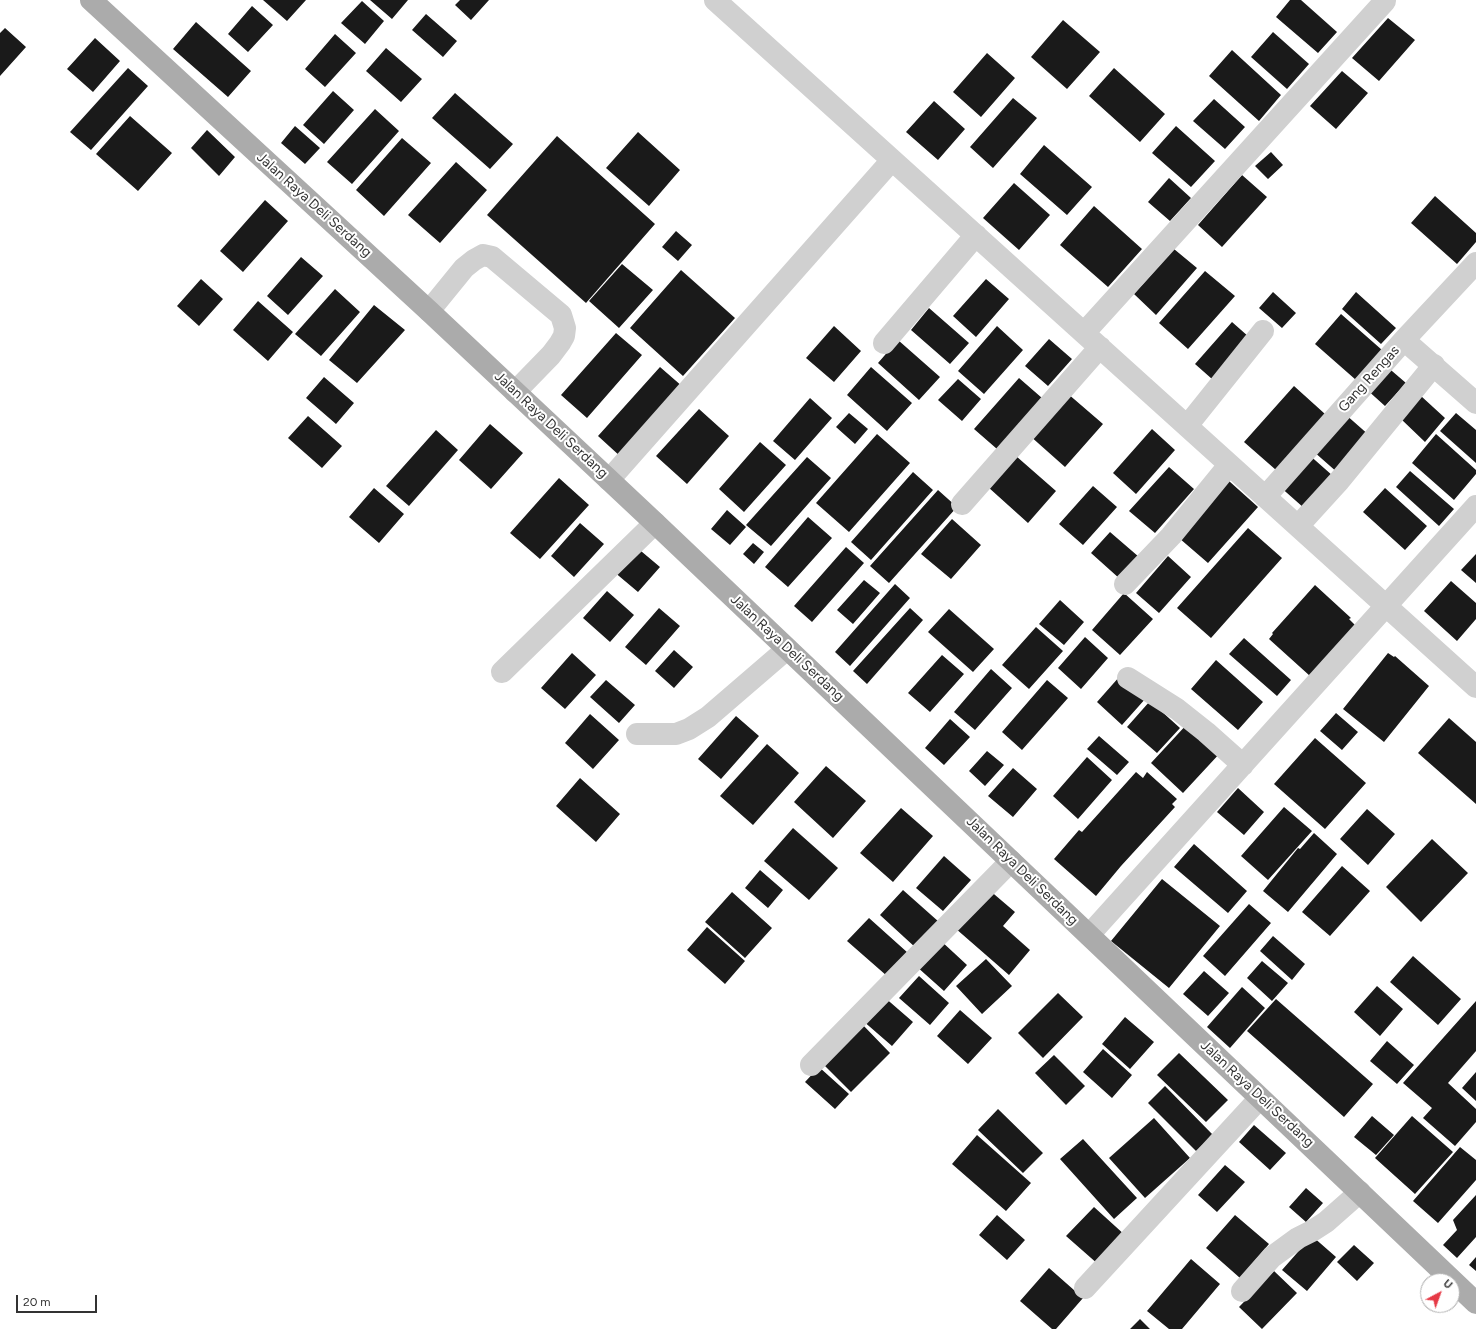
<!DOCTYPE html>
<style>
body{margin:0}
#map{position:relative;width:1476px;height:1329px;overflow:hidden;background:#fff;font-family:Figtree,sans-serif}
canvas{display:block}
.north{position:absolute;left:1420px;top:1273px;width:40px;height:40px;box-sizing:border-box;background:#fff;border:1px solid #adadad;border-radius:50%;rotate:41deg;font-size:11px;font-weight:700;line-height:16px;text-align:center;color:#333}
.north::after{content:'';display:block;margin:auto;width:14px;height:18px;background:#e63946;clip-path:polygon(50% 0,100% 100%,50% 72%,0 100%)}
.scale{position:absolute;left:16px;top:1295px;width:81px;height:18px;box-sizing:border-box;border:2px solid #333;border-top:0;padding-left:5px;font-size:12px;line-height:14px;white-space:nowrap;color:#333;-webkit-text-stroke:3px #fff;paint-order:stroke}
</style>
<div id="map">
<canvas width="1476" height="1329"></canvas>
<div class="north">U</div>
<div class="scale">20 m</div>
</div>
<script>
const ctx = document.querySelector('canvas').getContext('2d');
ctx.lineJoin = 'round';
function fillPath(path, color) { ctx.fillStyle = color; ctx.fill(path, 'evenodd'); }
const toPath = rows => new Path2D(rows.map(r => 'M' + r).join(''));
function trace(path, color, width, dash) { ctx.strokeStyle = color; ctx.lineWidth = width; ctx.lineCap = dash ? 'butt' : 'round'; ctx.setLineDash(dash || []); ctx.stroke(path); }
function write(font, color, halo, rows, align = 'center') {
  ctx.font = font + ' Figtree,sans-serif'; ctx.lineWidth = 4; ctx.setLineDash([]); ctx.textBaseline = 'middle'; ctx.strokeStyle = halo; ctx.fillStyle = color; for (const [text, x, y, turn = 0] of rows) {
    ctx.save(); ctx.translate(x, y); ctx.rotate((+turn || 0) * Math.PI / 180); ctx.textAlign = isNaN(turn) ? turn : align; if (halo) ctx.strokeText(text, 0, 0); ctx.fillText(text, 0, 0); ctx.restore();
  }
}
fillPath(toPath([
 [263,0,306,0,287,21],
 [370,0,408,0,392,19],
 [460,0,489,0,471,20,455,5],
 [1290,0,1301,0,1337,32,1318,53,1276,17],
 [362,1,384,21,365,44,341,23],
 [252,6,273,25,248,52,228,34],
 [426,14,457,41,443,57,412,30],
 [1388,18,1415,40,1379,81,1352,58],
 [1063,20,1100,52,1067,89,1031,57],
 [196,22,251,71,228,97,173,49],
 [5,28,26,47,0,76,0,33],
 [1273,32,1309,64,1287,89,1251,57],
 [335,34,356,53,325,87,305,69],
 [95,38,120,61,93,92,67,69],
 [386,48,422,79,401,102,366,71],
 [1232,50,1281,95,1259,121,1209,76],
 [987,53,1015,78,981,117,953,92],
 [128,68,148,86,91,150,70,132],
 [1114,68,1165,114,1140,142,1089,96],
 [1342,71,1368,93,1336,129,1310,106],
 [333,91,354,110,324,144,303,125],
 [455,93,513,144,490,169,432,118],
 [1013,98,1037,118,993,168,970,147],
 [1214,99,1245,127,1225,149,1193,121],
 [934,101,965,129,938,160,906,132],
 [375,109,399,131,352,184,327,162],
 [130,116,172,153,138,191,96,154],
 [295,126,320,148,305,164,281,143],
 [1176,126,1215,161,1191,187,1152,153],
 [207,130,235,157,219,176,191,148],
 [638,132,680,170,649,206,606,168],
 [557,136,655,224,586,303,487,215],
 [402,138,431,163,384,216,356,190],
 [1044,145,1092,187,1067,215,1020,174],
 [1271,152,1283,165,1268,179,1255,166],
 [456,162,487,190,440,243,408,215],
 [1242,175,1267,197,1222,247,1198,225],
 [1169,178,1191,198,1170,221,1148,202],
 [1014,183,1050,215,1019,250,983,218],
 [1435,196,1476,233,1476,242,1457,264,1411,223],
 [265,200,288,221,243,272,220,251],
 [1094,206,1142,249,1108,287,1060,245],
 [676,231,692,245,678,261,662,247],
 [1174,249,1197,268,1156,315,1134,294],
 [301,257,323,276,288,315,267,296],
 [622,264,653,290,619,328,589,301],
 [681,270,735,318,683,376,630,328],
 [1205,271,1235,296,1188,349,1159,323],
 [201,279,223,299,199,326,177,306],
 [986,279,1009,299,976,337,953,316],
 [335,289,360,312,321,356,295,334],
 [1273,292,1296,313,1282,328,1259,308],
 [1356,292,1396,328,1381,344,1342,309],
 [258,301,293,332,268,361,233,330],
 [374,305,405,330,357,383,329,360],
 [929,308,969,343,950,364,911,330],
 [1341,314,1382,350,1356,380,1315,344],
 [1232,322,1249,337,1212,379,1195,364],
 [834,326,861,351,834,382,806,358],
 [997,326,1023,350,984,394,958,371],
 [616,333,642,355,587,418,561,395],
 [1049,339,1072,359,1048,386,1025,366],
 [898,340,940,377,919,400,878,363],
 [1385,365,1406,383,1385,406,1365,388],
 [660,367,683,387,621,457,598,436],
 [871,367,912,403,887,431,847,395],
 [324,377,354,403,336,424,306,398],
 [1019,378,1042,398,997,449,974,429],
 [958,379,981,399,962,421,938,400],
 [1294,386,1325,414,1276,470,1244,442],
 [1067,393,1103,424,1065,467,1029,435],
 [1421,396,1445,418,1425,442,1401,419],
 [810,398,832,418,795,460,773,441],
 [699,409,729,436,687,484,656,456],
 [849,413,868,429,855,444,836,427],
 [1456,413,1476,430,1476,463,1440,431],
 [1345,414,1370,436,1338,473,1313,451],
 [308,416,342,446,322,468,288,438],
 [490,424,523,453,491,489,459,460],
 [1152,429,1175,450,1136,494,1113,473],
 [436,430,458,450,409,506,386,486],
 [877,434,910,463,849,532,816,503],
 [1436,434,1476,470,1476,474,1454,500,1412,463],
 [760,442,786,465,744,512,719,489],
 [1307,453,1333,476,1304,508,1278,485],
 [1016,456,1056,491,1028,523,988,487],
 [807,457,831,478,771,546,746,525],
 [1169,467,1194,489,1155,533,1129,511],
 [1410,471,1454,509,1439,526,1396,487],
 [913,472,933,490,871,560,851,542],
 [559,478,589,505,540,559,510,533],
 [1229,481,1258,507,1208,563,1179,538],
 [1093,486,1117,507,1083,545,1059,524],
 [374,488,404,514,379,543,349,517],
 [1385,488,1427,526,1405,550,1363,512],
 [938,490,957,507,889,583,870,566],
 [727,510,746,527,730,545,711,529],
 [808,517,832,538,788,587,765,567],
 [952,519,981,545,951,579,921,554],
 [580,523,604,544,574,577,551,556],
 [1248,528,1282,558,1211,638,1177,608],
 [1110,532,1139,557,1120,579,1091,553],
 [753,543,764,552,754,564,743,554],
 [635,546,660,567,638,592,613,571],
 [846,547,864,563,812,622,794,606],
 [1476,554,1476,583,1461,570],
 [1168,556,1191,577,1159,613,1136,593],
 [864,580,880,593,853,624,837,610],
 [1451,581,1476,603,1476,619,1457,641,1424,611],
 [895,584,910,598,850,666,835,652],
 [1315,585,1351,618,1349,619,1355,625,1310,676,1269,639,1273,634,1272,633],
 [607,591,634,615,610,642,583,618],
 [1124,593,1153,619,1120,655,1092,630],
 [1060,600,1084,622,1064,645,1039,624],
 [659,608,680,626,646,665,625,647],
 [910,608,923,620,867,684,853,671],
 [949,609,994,649,973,672,928,632],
 [1036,627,1063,651,1029,689,1002,665],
 [1085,637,1108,658,1081,689,1058,668],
 [1244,638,1291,680,1277,696,1229,654],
 [674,650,693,667,674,688,655,671],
 [572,653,596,675,565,709,541,688],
 [1388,653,1394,657,1395,656,1429,686,1384,742,1343,709],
 [942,655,964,674,930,712,908,693],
 [1216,660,1263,702,1238,730,1191,689],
 [991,669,1012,688,975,730,954,712],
 [1120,676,1146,698,1122,725,1097,702],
 [606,680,635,705,619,723,590,697],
 [1047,680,1068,698,1022,750,1002,732],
 [1150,701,1180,728,1157,753,1127,727],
 [1336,713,1358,732,1342,750,1320,731],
 [590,714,619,740,593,769,565,743],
 [736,716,759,736,721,779,698,759],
 [1449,718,1476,742,1476,804,1418,753],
 [950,719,970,737,944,765,925,748],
 [1189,722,1221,752,1183,793,1151,763],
 [1099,736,1129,762,1117,775,1087,749],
 [1315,738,1366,783,1325,829,1274,784],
 [767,744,799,773,753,825,720,796],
 [987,751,1004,765,985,786,969,771],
 [1087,757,1112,780,1078,819,1053,796],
 [826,766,866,801,833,838,794,802],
 [1013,768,1037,789,1013,817,988,796],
 [1136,772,1143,778,1147,772,1177,799,1172,804,1175,807,1121,866,1096,896,1054,859,1079,830,1082,832],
 [580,778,620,814,596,842,556,806],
 [1238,788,1264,812,1244,835,1217,812],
 [1284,807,1312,831,1268,880,1241,856],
 [901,808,933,836,893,882,860,853],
 [1367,809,1395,834,1368,865,1340,839],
 [793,828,838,868,809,900,764,861],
 [1314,833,1337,854,1288,912,1263,891,1298,848,1300,849],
 [1432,839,1468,873,1421,922,1386,887],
 [1194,844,1247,891,1228,913,1174,867],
 [944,856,971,880,943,911,916,888],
 [1342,866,1370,891,1330,936,1302,912],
 [760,870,783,890,768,908,745,888],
 [1162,879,1220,926,1169,988,1111,941],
 [988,889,1015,912,1003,926,1030,950,1009,975,955,928],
 [903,890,939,922,916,948,880,915],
 [732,892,772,928,745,958,705,922],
 [1249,904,1271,923,1225,976,1203,956],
 [869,918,908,953,887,976,847,941],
 [707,927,745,961,725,984,687,950],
 [1273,936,1305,964,1292,980,1260,951],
 [940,940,967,965,944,991,916,966],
 [1413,956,1461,999,1438,1025,1390,982],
 [986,959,1012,986,982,1014,956,986],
 [1262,961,1288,983,1272,1001,1247,978],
 [1204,971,1229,993,1208,1016,1183,994],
 [919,976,949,1003,930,1025,899,998],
 [1377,986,1403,1009,1380,1036,1354,1012],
 [1242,987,1265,1008,1230,1048,1207,1027],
 [1058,993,1083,1017,1043,1058,1018,1033],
 [883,996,913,1022,892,1046,862,1020],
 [1276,999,1373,1084,1344,1117,1247,1031],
 [1476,1001,1476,1051,1448,1083,1476,1109,1476,1122,1455,1146,1423,1118,1432,1108,1403,1083],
 [960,1010,992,1038,968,1064,937,1036],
 [1125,1017,1154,1042,1130,1069,1102,1044],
 [861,1023,890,1053,851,1092,821,1062],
 [1387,1041,1414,1065,1397,1084,1370,1061],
 [1103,1049,1132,1075,1112,1098,1083,1072],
 [1179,1053,1228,1100,1206,1122,1157,1075],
 [1054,1055,1085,1086,1066,1105,1035,1073],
 [819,1067,849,1094,835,1109,805,1082],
 [1476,1072,1476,1101,1462,1088],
 [1165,1086,1213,1135,1196,1151,1148,1103],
 [998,1109,1043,1153,1023,1173,978,1130],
 [1372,1116,1394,1135,1376,1155,1354,1137],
 [1412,1116,1453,1152,1415,1194,1375,1158],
 [1154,1118,1190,1158,1145,1198,1109,1158],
 [1254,1125,1286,1153,1270,1170,1239,1142],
 [977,1135,1031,1183,1006,1211,952,1164],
 [1083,1139,1137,1198,1114,1219,1060,1159],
 [1460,1147,1476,1160,1476,1180,1438,1223,1413,1201],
 [1225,1165,1245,1182,1217,1212,1198,1195],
 [1306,1188,1323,1203,1306,1222,1289,1207],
 [1476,1195,1476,1237,1457,1258,1443,1245,1457,1230,1453,1220],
 [1094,1207,1126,1236,1099,1265,1066,1236],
 [997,1215,1025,1240,1007,1260,979,1235],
 [1235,1215,1269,1244,1240,1278,1206,1248],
 [1312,1236,1336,1257,1307,1291,1282,1270],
 [1354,1245,1374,1263,1357,1281,1337,1262],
 [1476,1257,1476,1271,1469,1265],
 [1191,1259,1220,1284,1182,1329,1169,1329,1147,1311],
 [1049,1268,1083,1298,1056,1329,1052,1329,1020,1301],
 [1274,1271,1297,1293,1262,1329,1239,1307],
 [1140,1319,1150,1329,1130,1329]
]), '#1a1a1a');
trace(toPath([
 [715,0,1476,687],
 [429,311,464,268,474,260,483,255,492,257,561,315,565,328,564,336,560,343,551,355,515,392],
 [1084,333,1385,1],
 [1404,340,1476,403],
 [884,343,976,235],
 [1187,426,1263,331],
 [609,480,892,160],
 [1265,497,1404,340,1476,263],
 [962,504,1100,347],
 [1298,526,1339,481,1434,365],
 [1125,584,1171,536,1229,465],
 [502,672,655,523],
 [1128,678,1177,709,1206,732,1243,765],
 [637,734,676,734,689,729,708,717,787,649],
 [1089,935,1476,506],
 [811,1065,1011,861],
 [1085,1288,1260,1098],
 [1242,1291,1272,1257,1298,1238,1312,1231,1326,1222,1360,1192]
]), '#d0d0d0', 22);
trace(toPath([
 [91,0,429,311,655,523,1476,1303]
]), '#ababab', 22);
write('14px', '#333', '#fff', [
 ["Jalan Raya Deli Serdang",314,205,42],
 ["Gang Rengas",1369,379,-48],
 ["Jalan Raya Deli Serdang",551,425,43],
 ["Jalan Raya Deli Serdang",787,648,43],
 ["Jalan Raya Deli Serdang",1022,871,44],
 ["Jalan Raya Deli Serdang",1257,1094,43]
]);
</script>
